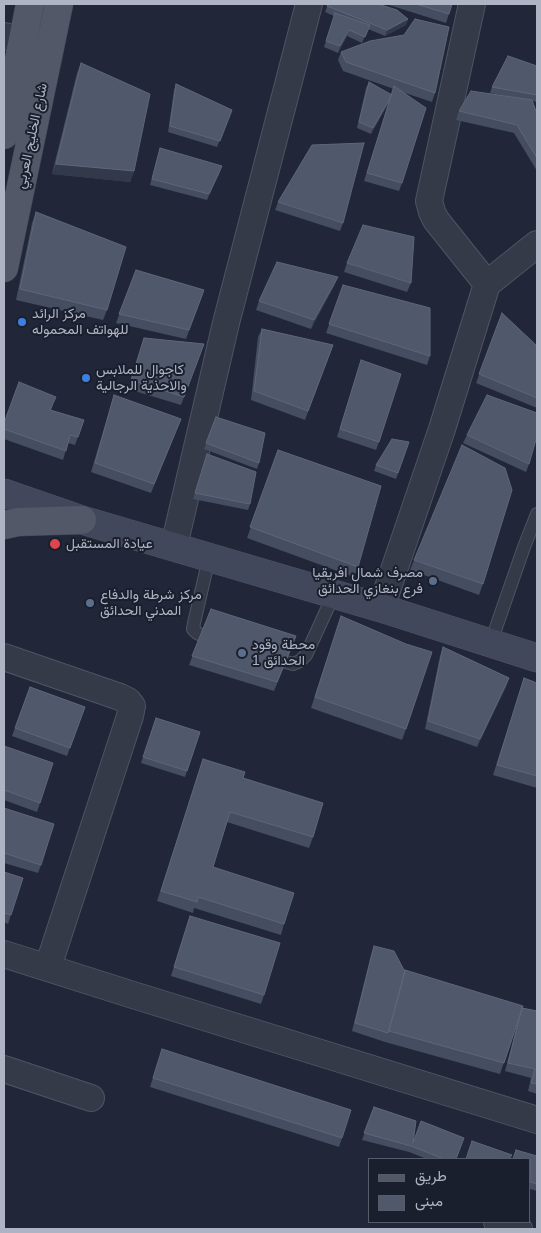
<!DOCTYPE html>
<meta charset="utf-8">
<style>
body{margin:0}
#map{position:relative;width:541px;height:1233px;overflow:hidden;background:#212738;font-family:Helvetica,Vazirmatn,sans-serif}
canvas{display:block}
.frame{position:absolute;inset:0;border:5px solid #afb4c5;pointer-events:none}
.legend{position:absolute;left:368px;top:1158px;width:162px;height:65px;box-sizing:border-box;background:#1a1f2d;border:1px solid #565b6a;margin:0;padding:6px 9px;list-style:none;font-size:15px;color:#afb4c5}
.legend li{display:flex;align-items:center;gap:10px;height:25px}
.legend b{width:25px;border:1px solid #565b6a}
</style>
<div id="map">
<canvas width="541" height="1233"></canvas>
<div class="frame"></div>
<ul class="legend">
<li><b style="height:6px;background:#525868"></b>طريق</li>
<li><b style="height:14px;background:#50586b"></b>مبنى</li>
</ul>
</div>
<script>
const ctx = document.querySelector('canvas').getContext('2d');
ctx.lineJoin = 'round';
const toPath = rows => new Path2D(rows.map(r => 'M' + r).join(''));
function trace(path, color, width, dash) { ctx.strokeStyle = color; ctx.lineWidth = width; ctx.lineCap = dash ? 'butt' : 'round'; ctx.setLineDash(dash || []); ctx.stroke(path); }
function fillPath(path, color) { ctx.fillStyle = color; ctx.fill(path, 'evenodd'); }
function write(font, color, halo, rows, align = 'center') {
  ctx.font = font + ' Helvetica,Vazirmatn,sans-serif'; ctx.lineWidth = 4; ctx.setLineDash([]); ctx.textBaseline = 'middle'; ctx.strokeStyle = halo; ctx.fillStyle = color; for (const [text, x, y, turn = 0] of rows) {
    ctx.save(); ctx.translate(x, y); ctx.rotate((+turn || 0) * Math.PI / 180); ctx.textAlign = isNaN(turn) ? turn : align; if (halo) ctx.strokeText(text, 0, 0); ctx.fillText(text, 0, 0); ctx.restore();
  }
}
const lane = toPath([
 [201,635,197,633,193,629,194,623,209,558],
 [491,642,524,547,537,514],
 [286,662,293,664,300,661,306,655,334,594]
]);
const street = toPath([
 [472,4,429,201,432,212,436,220,487,284],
 [4,36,24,40],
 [174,546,226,323,309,4],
 [381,608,442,429,487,284,537,244],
 [4,657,120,697,128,701,132,706,130,716,48,967],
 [4,954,133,995,537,1120],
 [4,1069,91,1098],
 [497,1222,519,1229]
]);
const secondary = toPath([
 [4,493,82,520,381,608,537,658]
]);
const primary = toPath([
 [4,135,30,4],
 [4,268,59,4],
 [4,525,18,522,82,520]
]);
trace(lane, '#4f5463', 14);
trace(street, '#4f5463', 28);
trace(secondary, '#4f5463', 29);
trace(primary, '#3e4352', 29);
trace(lane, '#343a48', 12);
trace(street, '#343a48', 26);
trace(secondary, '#42485b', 28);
trace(primary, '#525868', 28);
fillPath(toPath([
 [328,4,408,19,406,25,385,36,368,29,362,43,347,36,338,53,324,47,334,16,325,12],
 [386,4,452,4,446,23],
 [341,52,435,93,432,102,402,92,402,183,399,191,364,181,389,102,371,134,357,128,366,88,369,82,391,95,394,89,343,71,338,60],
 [81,63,134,171,130,182,52,174,77,73],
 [537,66,537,102,532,101,537,114,537,171,514,133,456,120,459,111,517,98,490,93,492,87],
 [176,84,232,110,217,147,168,132,174,90],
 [160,148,220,172,207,200,150,185],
 [278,202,343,223,340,231,275,210],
 [36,212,107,310,103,320,16,300,32,223],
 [347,263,411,283,407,292,344,272],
 [136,270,204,290,186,339,116,323],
 [343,285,430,356,427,365,326,333],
 [334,286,311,329,256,310,259,301],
 [502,313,537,346,537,408,476,383],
 [262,329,333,345,305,420,251,400,258,337],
 [144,338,204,344,181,405,128,389],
 [361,360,379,442,376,450,337,437],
 [114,395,181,419,151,493,91,472],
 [53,405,51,410,84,420,75,445,68,443,63,460,4,439,4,423],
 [216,417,259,463,257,469,204,449],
 [467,435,529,464,526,472,463,443],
 [409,442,396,479,374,471,376,465],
 [278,450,358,567,354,577,247,538],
 [207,454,250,504,248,510,193,499],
 [414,560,483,584,479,595,410,570],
 [211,609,293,645,274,691,189,665],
 [341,616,406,729,402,740,311,708],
 [443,647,509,678,506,687,477,747,425,729,440,656],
 [524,678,537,683,537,788,493,775],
 [30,687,85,707,67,756,12,736],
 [156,718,200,732,185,777,141,763],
 [4,746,40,803,37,812,4,800],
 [203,759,243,778,313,837,309,848,227,822,213,867,284,924,281,935,194,908,193,913,157,901],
 [4,808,41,865,38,873,4,863],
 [4,872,23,878,8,924,4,922],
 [190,916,264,995,261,1004,171,976],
 [374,946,405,972,522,1008,537,1011,537,1094,528,1091,531,1078,505,1071,518,1021,500,1074,385,1042,352,1031,371,955],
 [162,1049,342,1138,339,1147,150,1087],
 [374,1107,413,1143,456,1159,427,1159,409,1152,362,1140],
 [516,1150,537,1156,537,1191,530,1189,530,1159,513,1159]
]), '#454d60');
fillPath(toPath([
 [408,19,406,25,385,36,387,30],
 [349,30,347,36,338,53,340,46],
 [392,95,389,101,371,134,373,128],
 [56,164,134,171,130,182,52,174],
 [222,166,220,172,207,200,209,194],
 [338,277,334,286,311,329,314,320],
 [509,678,506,687,477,747,480,739]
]), '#32394b');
const building = toPath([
 [328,4,378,4,397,10,408,19,387,30,327,6,328,4],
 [416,4,452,4,449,14,416,4],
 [335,13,370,25,365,37,349,30,340,46,326,41,335,13],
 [415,19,449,27,435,93,346,62,341,52,370,41,404,35,415,19],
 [508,56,537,66,537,95,492,87,508,56],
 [81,63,150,94,134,171,56,164,81,63],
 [369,82,392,95,373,128,359,122,369,82],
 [176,84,232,110,220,141,170,126,176,84],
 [394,86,426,108,402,183,367,173,394,86],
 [471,91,532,100,537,114,537,158,517,125,459,111,471,91],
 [364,143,343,223,278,202,312,145,364,143],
 [160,148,222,166,209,194,152,179,160,148],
 [36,212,126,247,107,310,20,289,36,212],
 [363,225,414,237,411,283,347,263,363,225],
 [277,262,338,277,314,320,259,301,277,262],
 [136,270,204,290,189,330,119,314,136,270],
 [343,285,430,308,430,356,329,324,343,285],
 [502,313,537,346,537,398,479,374,502,313],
 [262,329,333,345,308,411,254,391,262,329],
 [144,338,204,344,184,397,131,380,144,338],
 [361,360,401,374,379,442,340,429,361,360],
 [19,382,56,397,50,410,84,420,78,437,70,435,66,451,4,429,4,423,19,382],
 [114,395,181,419,154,484,95,463,114,395],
 [487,395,537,413,537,436,529,464,467,435,487,395],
 [216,417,265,433,259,463,206,443,216,417],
 [392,439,409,442,398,473,376,465,392,439],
 [462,445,505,468,512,490,483,584,414,560,462,445],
 [278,450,381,486,358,567,250,527,278,450],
 [207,454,256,472,250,504,195,493,207,454],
 [211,609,296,636,277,682,192,656,211,609],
 [341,616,406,644,432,652,406,729,315,697,341,616],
 [443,647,509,678,480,739,428,721,443,647],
 [524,678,537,683,537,776,497,765,524,678],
 [30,687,85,707,70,748,15,728,30,687],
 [156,718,200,732,187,771,143,757,156,718],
 [4,746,53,763,40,803,4,790,4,746],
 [203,759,245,772,243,778,323,803,313,837,230,812,213,867,294,893,284,924,198,897,197,902,161,891,203,759],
 [4,808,54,824,41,865,4,853,4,808],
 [4,872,23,878,11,915,4,913,4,872],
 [190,916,280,943,264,995,174,967,190,916],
 [374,946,394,951,405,972,388,1033,355,1023,374,946],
 [405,970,523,1006,504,1063,389,1031,405,970],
 [522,1008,537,1011,537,1084,531,1083,535,1069,508,1063,522,1008],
 [162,1049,351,1110,342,1138,153,1078,162,1049],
 [374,1107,416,1121,413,1143,421,1121,464,1138,456,1159,444,1159,411,1146,364,1133,374,1107],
 [472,1141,512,1155,509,1159,466,1159,472,1141],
 [516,1150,537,1156,537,1184,530,1182,530,1159,513,1159,516,1150]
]);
fillPath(building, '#50586b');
trace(building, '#5f6679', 1);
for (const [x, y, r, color] of [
 [22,322,5,"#3f7fe0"],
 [86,378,5,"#3f7fe0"],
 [55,544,6,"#e0444e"],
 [433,581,5,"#5c6f8a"],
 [90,603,5,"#5c6f8a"],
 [242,653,5,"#5c6f8a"]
]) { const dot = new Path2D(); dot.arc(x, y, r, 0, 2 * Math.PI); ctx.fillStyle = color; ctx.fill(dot); trace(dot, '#1a1f2d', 2); }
write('14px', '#afb4c5', '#1a1f2d', [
 ["شارع الخليج العربي",32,136,-78]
]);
write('14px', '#afb4c5', '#1a1f2d', [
 ["مركز الرائد",32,314],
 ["للهواتف المحموله",32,330],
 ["كاجوال للملابس",96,370],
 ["والاحذية الرجالية",96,386],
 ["عيادة المستقبل",66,544],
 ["مصرف شمال افريقيا",423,573,"right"],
 ["فرع بنغازي الحدائق",423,589,"right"],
 ["مركز شرطة والدفاع",100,595],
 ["المدني الحدائق",100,611],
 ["محطة وقود",252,645],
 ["الحدائق 1",252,661]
], 'left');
</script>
